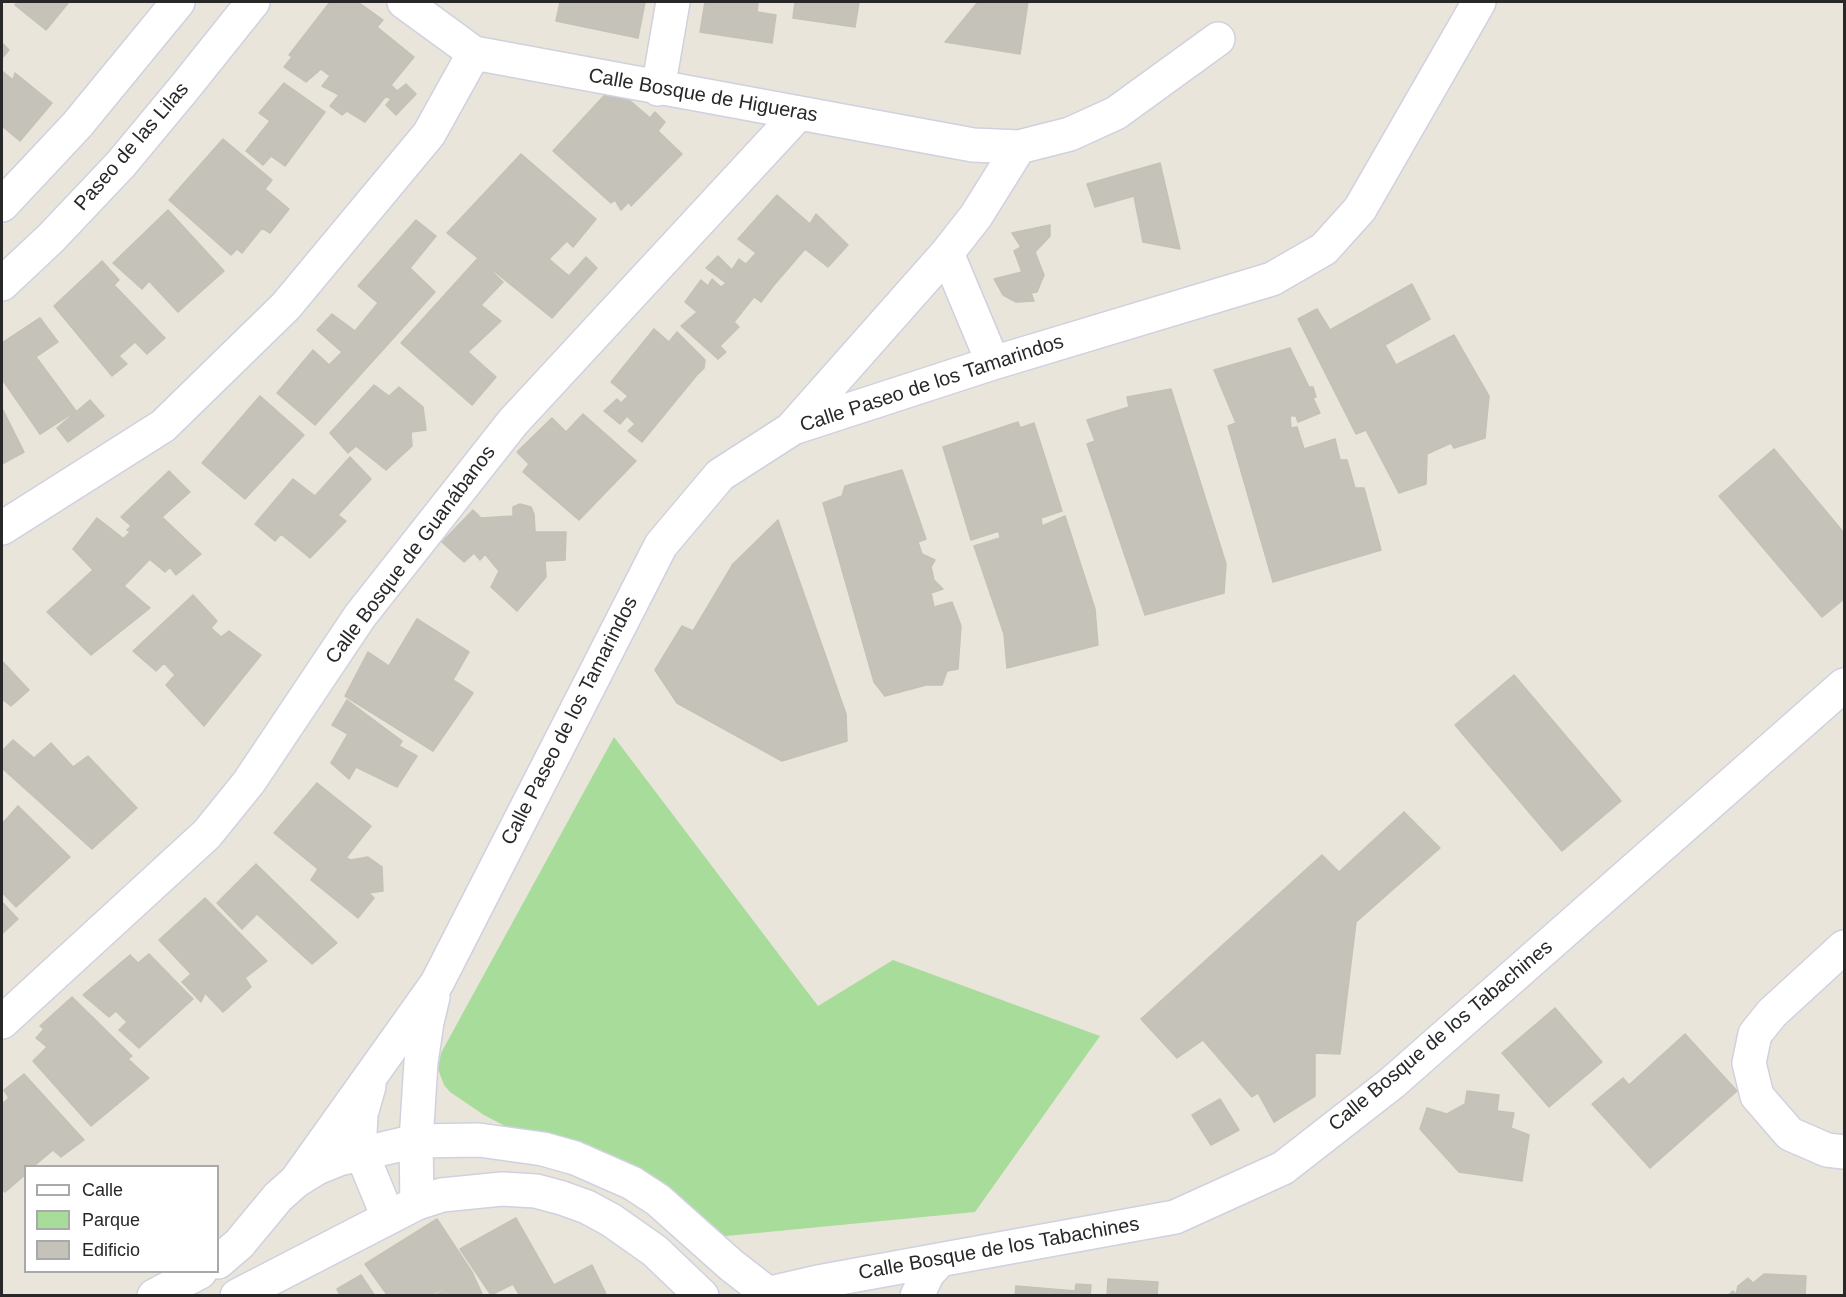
<!DOCTYPE html>
<meta charset="utf-8">
<style>
body{margin:0}
#map{position:relative;width:1846px;height:1297px;overflow:hidden;background:#e9e5da;font-family:Arial,sans-serif}
canvas{display:block}
.frame{position:absolute;inset:0;border:3px solid #282828;pointer-events:none}
.legend{position:absolute;left:24px;top:1165px;width:195px;height:108px;box-sizing:border-box;background:#fff;border:2px solid #a9a9a9;margin:0;padding:8px 10px;list-style:none;font-size:18px;color:#282828}
.legend li{display:flex;align-items:center;gap:12px;height:30px}
.legend b{width:30px;border:2px solid #a9a9a9}
</style>
<div id="map">
<canvas width="1846" height="1297"></canvas>
<div class="frame"></div>
<ul class="legend">
<li><b style="height:8px;background:#fff"></b>Calle</li>
<li><b style="height:16px;background:#a8dc9b"></b>Parque</li>
<li><b style="height:16px;background:#c5c3b9"></b>Edificio</li>
</ul>
</div>
<script>
const ctx = document.querySelector('canvas').getContext('2d');
ctx.lineJoin = 'round';
function fillPath(path, color) { ctx.fillStyle = color; ctx.fill(path, 'evenodd'); }
const toPath = rows => new Path2D(rows.map(r => 'M' + r).join(''));
function trace(path, color, width, dash) { ctx.strokeStyle = color; ctx.lineWidth = width; ctx.lineCap = dash ? 'butt' : 'round'; ctx.setLineDash(dash || []); ctx.stroke(path); }
function write(font, color, halo, rows, align = 'center') {
  ctx.font = font + ' Arial,sans-serif'; ctx.lineWidth = 4.5; ctx.setLineDash([]); ctx.textBaseline = 'middle'; ctx.strokeStyle = halo; ctx.fillStyle = color; for (const [text, x, y, turn = 0] of rows) {
    ctx.save(); ctx.translate(x, y); ctx.rotate((+turn || 0) * Math.PI / 180); ctx.textAlign = isNaN(turn) ? turn : align; if (halo) ctx.strokeText(text, 0, 0); ctx.fillText(text, 0, 0); ctx.restore();
  }
}
fillPath(toPath([
 [614,737,818,1006,893,960,1100,1036,975,1212,716,1237,484,1115,450,1092,444,1085,438,1069,441,1053]
]), '#a8dc9b');
const building = toPath([
 [17,2,69,2,46,30,15,5,17,2],
 [330,2,358,2,383,20,377,27,414,57,391,85,397,91,406,84,416,94,396,115,386,105,391,99,386,96,365,122,347,111,342,115,330,106,339,95,322,86,330,76,321,69,306,82,284,67,292,57,289,55,330,2],
 [560,2,645,2,638,38,556,21,560,2],
 [705,2,758,2,757,12,776,15,772,43,700,32,705,2],
 [795,2,859,2,855,27,793,18,795,2],
 [978,2,1028,2,1020,54,945,42,978,2],
 [2,43,9,50,2,58,2,43],
 [2,71,13,80,15,73,52,103,20,141,2,126,2,71],
 [284,83,325,112,285,166,271,156,263,165,246,151,270,121,259,113,284,83],
 [613,86,650,118,655,112,665,122,658,131,682,154,631,206,629,202,621,210,615,200,611,203,553,151,613,86],
 [223,139,272,180,265,189,289,209,270,233,262,228,242,253,237,249,231,255,169,200,223,139],
 [521,154,596,219,573,247,567,241,549,259,569,276,586,257,597,268,552,318,447,233,521,154],
 [1160,163,1180,249,1143,242,1134,196,1095,207,1087,184,1160,163],
 [777,195,810,224,816,214,848,245,828,267,805,249,774,285,746,264,756,253,738,239,777,195],
 [168,210,224,271,178,312,149,281,142,289,113,263,168,210],
 [416,220,436,236,410,268,435,292,315,425,277,393,313,350,329,365,342,352,317,330,332,314,355,331,378,303,358,286,416,220],
 [1050,225,1050,236,1035,252,1044,275,1037,292,1031,293,1034,301,1016,302,1003,295,994,279,1022,272,1014,251,1021,247,1012,233,1050,225],
 [718,256,732,270,739,259,774,285,761,302,754,297,734,322,739,327,720,346,726,352,718,359,681,326,697,312,685,302,701,280,708,286,712,279,721,287,726,283,706,268,718,256],
 [478,258,503,282,481,305,501,321,468,352,496,377,472,405,401,343,478,258],
 [102,261,119,280,114,285,165,338,147,354,135,342,119,356,127,364,112,376,54,306,102,261],
 [1412,284,1430,319,1385,345,1396,365,1454,335,1489,396,1485,438,1454,448,1451,443,1427,454,1426,484,1399,493,1366,430,1356,434,1298,319,1317,309,1330,330,1412,284],
 [40,318,58,342,36,357,76,411,40,434,2,379,2,343,40,318],
 [654,329,669,342,677,332,705,360,704,368,696,376,642,442,628,431,635,424,627,416,620,424,604,411,617,399,621,403,628,396,611,382,654,329],
 [1290,348,1309,387,1313,387,1316,397,1313,398,1320,413,1298,422,1296,416,1290,416,1291,428,1297,427,1304,449,1335,439,1340,460,1347,460,1355,488,1364,488,1381,550,1273,582,1228,426,1236,423,1214,370,1290,348],
 [374,385,389,396,399,387,423,407,426,430,411,432,412,446,386,470,356,446,348,453,330,433,374,385],
 [1171,389,1226,564,1224,593,1145,615,1087,444,1095,441,1087,420,1129,407,1127,397,1171,389],
 [260,396,304,435,245,499,202,463,260,396],
 [90,400,104,416,68,442,57,428,90,400],
 [3,410,24,452,2,464,2,411,3,410],
 [583,414,636,461,579,520,523,472,529,464,517,452,552,418,566,432,583,414],
 [1018,422,1020,428,1034,423,1062,511,1041,518,1042,526,1065,516,1095,609,1098,645,1007,668,1004,634,974,546,1000,538,999,531,971,540,943,447,1018,422],
 [1774,449,1844,533,1844,599,1822,617,1719,496,1774,449],
 [350,457,371,479,338,515,346,521,310,558,281,534,275,541,255,524,293,479,315,496,350,457],
 [902,470,926,539,918,542,922,554,935,560,931,567,934,580,943,589,931,593,934,607,952,602,961,626,958,669,947,671,942,685,926,685,885,696,874,682,823,503,842,496,845,486,902,470],
 [169,471,190,492,162,517,201,554,176,575,170,567,165,572,124,538,130,532,127,530,131,526,121,517,169,471],
 [520,504,531,507,534,514,535,532,566,532,565,560,545,561,546,577,517,611,491,587,499,571,485,554,480,560,474,553,464,562,442,542,473,510,481,518,513,516,513,507,520,504],
 [97,518,150,559,124,586,150,608,91,655,47,612,93,570,73,549,97,518],
 [778,520,846,714,847,741,782,761,677,703,655,670,682,626,693,631,733,564,778,520],
 [193,595,217,621,211,628,221,637,229,631,261,655,204,726,166,685,175,675,164,663,156,671,133,651,193,595],
 [417,619,469,652,453,680,473,693,433,751,345,696,368,652,389,666,417,619],
 [2,661,29,690,11,706,2,699,2,661],
 [1514,675,1621,801,1562,851,1455,725,1514,675],
 [347,700,402,741,399,746,417,756,397,787,356,767,349,779,331,763,348,734,332,725,347,700],
 [13,740,34,758,51,743,73,767,88,756,137,808,92,849,2,768,2,751,13,740],
 [317,783,371,826,346,858,351,860,368,857,382,867,383,891,369,893,374,898,358,918,311,880,318,869,274,833,317,783],
 [18,806,70,857,16,907,2,892,2,824,18,806],
 [1404,812,1440,848,1356,922,1340,1054,1315,1053,1315,1096,1274,1122,1258,1093,1252,1097,1203,1040,1177,1058,1141,1019,1322,855,1339,872,1404,812],
 [256,864,337,943,312,964,257,914,242,929,217,903,256,864],
 [205,898,267,961,245,978,251,987,223,1012,205,993,201,1002,182,982,191,974,159,940,205,898],
 [2,902,18,919,2,934,2,902],
 [149,954,193,999,139,1048,119,1030,127,1022,116,1011,109,1017,83,995,130,955,138,963,149,954],
 [72,997,132,1056,128,1059,149,1078,91,1126,33,1061,47,1047,36,1038,44,1029,40,1026,72,997],
 [1555,1008,1602,1062,1549,1107,1502,1053,1555,1008],
 [1685,1034,1737,1091,1650,1168,1592,1104,1623,1078,1629,1085,1685,1034],
 [24,1074,84,1140,61,1157,53,1150,34,1166,26,1166,26,1174,5,1192,2,1189,2,1104,9,1098,4,1090,24,1074],
 [1467,1091,1499,1095,1497,1111,1514,1113,1511,1128,1529,1135,1522,1181,1459,1172,1420,1129,1427,1108,1447,1114,1465,1104,1467,1091],
 [1220,1099,1239,1130,1211,1145,1192,1115,1220,1099],
 [516,1218,554,1285,592,1265,607,1296,520,1296,513,1284,491,1295,460,1249,516,1218],
 [437,1219,472,1272,429,1296,388,1296,365,1264,437,1219],
 [472,1272,483,1296,434,1296,472,1272],
 [1764,1274,1806,1276,1805,1296,1727,1296,1733,1291,1736,1295,1738,1286,1748,1278,1753,1283,1764,1274],
 [361,1275,375,1296,340,1296,337,1289,361,1275],
 [1108,1279,1158,1282,1157,1296,1107,1296,1108,1279],
 [1076,1284,1091,1285,1090,1296,1015,1296,1016,1286,1075,1291,1076,1284]
]);
fillPath(building, '#c5c3b9');
trace(building, '#c4c1b5', 1.5);
const minor = toPath([
 [404,2,474,53,973,145,1019,147,1070,134,1116,113,1218,39],
 [658,89,673,2],
 [993,363,947,253,976,216,1019,147],
 [793,427,947,253],
 [2,528,163,426,286,306,429,134,474,53],
 [1844,947,1772,1013,1755,1034,1749,1063,1757,1096,1790,1134,1827,1150,1844,1152],
 [2,1022,207,834,249,782,360,616,513,422,798,114],
 [369,1086,361,1114,360,1134,362,1154,388,1217],
 [296,1181,437,983,661,545,720,475,793,428,993,363,1272,279,1324,249,1360,209,1479,2],
 [417,1203,416,1141,421,1062,427,1022,433,997],
 [757,1296,818,1282,1175,1217,1283,1168,1392,1083,1844,685],
 [917,1296,928,1273,940,1260]
]);
const tertiary = toPath([
 [2,205,77,125,178,2],
 [2,284,51,238,121,164,185,87,253,2],
 [218,1262,239,1244,278,1197,296,1181,317,1168,339,1159,416,1141,479,1140,543,1149,575,1158,632,1183,658,1200,731,1265,771,1296],
 [154,1296,200,1272],
 [237,1296,417,1203,442,1195,502,1189,536,1191,562,1198,587,1207,611,1220,655,1251,702,1296]
]);
trace(minor, '#d0d1e0', 36);
trace(tertiary, '#d0d1e0', 36);
trace(minor, '#fff', 33);
trace(tertiary, '#fff', 33);
write('20px', '#282828', '#fff', [
 ["Calle Bosque de Higueras",703,96,10],
 ["Paseo de las Lilas",132,147,-49],
 ["Calle Paseo de los Tamarindos",932,384,-18],
 ["Calle Bosque de Guanábanos",411,555,-53],
 ["Calle Paseo de los Tamarindos",570,721,-63],
 ["Calle Bosque de los Tabachines",1441,1036,-40],
 ["Calle Bosque de los Tabachines",999,1249,-10]
]);
</script>
